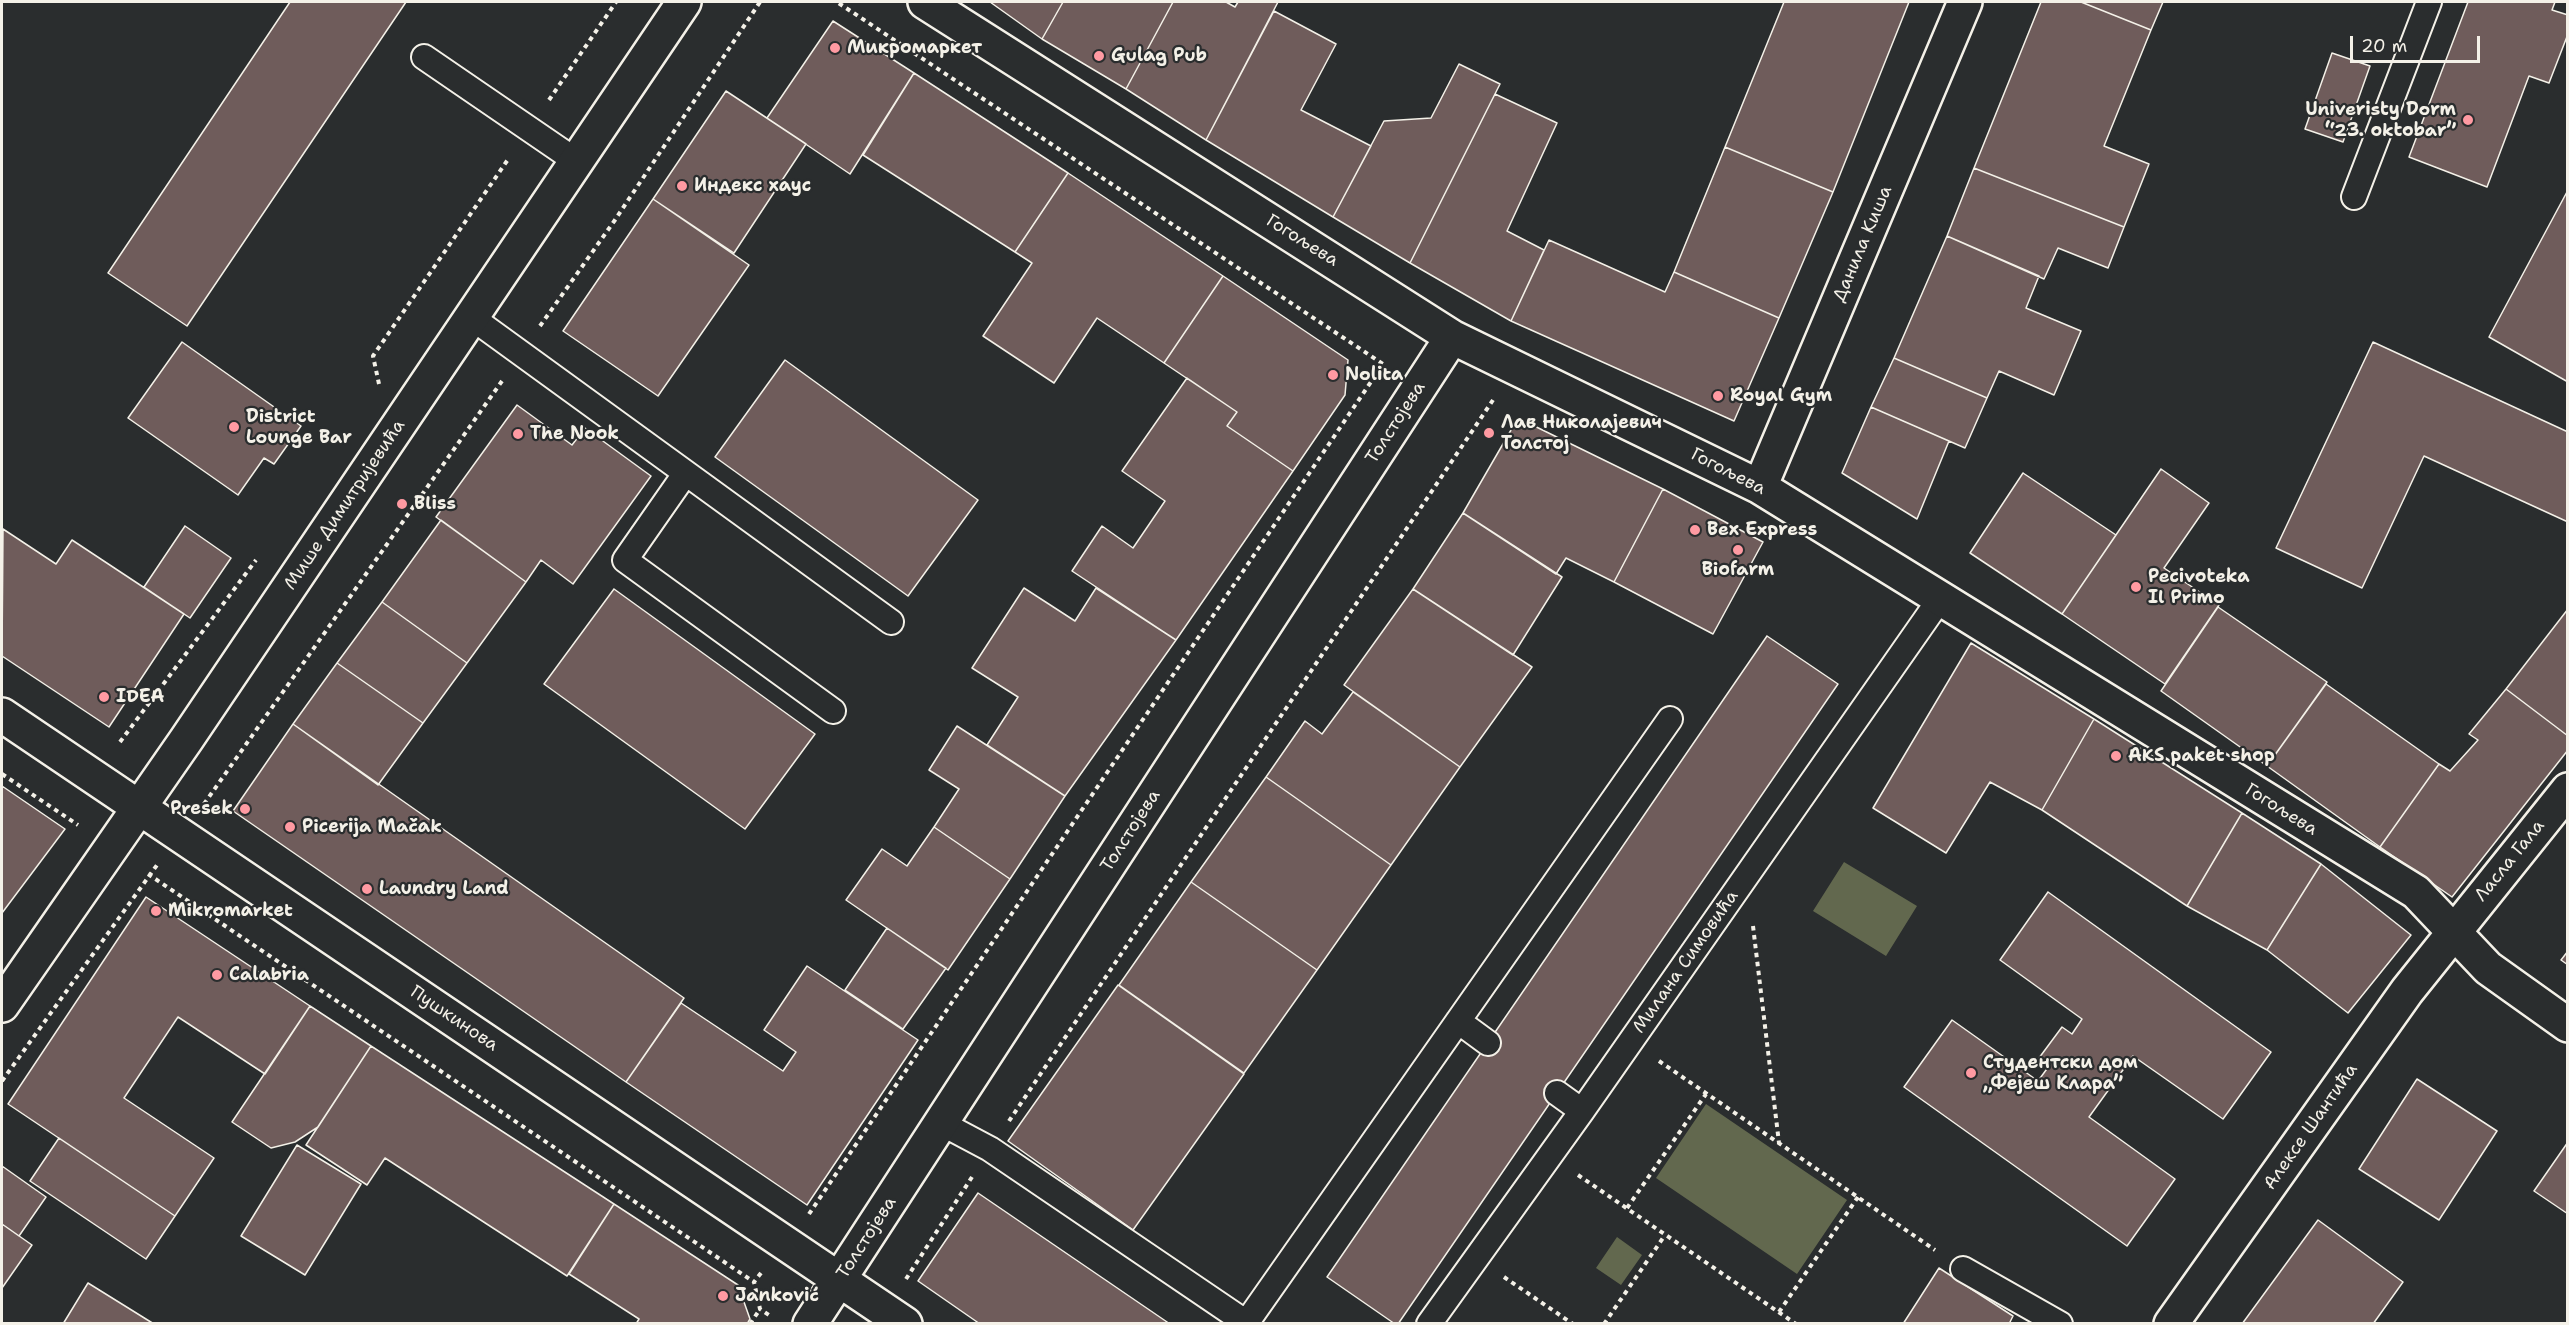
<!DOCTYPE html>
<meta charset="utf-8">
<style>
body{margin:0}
#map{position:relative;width:2569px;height:1325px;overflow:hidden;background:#2a2d2e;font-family:"Shantell Sans",sans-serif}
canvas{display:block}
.frame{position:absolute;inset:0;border:3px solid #f4f1e8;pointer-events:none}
.scale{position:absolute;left:2350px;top:36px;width:130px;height:27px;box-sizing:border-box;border:3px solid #f4f1e8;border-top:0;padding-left:8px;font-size:18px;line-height:21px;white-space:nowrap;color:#f4f1e8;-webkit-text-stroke:4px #2a2d2e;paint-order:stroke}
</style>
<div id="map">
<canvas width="2569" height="1325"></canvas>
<div class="frame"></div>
<div class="scale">20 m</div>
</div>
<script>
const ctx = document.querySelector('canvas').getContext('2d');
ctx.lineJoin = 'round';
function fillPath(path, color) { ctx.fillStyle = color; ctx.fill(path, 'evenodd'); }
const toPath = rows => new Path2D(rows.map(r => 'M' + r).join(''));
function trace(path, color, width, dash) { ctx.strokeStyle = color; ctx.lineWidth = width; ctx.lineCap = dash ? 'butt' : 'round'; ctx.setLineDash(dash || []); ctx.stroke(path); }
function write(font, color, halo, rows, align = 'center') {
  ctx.font = font + ' "Shantell Sans",sans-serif'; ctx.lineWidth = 4.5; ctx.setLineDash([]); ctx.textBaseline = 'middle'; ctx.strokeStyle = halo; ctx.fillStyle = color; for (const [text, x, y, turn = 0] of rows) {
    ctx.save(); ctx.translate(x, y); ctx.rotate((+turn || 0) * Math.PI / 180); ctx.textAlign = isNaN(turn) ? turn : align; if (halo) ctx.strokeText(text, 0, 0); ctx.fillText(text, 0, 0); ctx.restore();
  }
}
fillPath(toPath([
 [1844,862,1917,906,1886,956,1813,911],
 [1706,1104,1847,1200,1797,1274,1656,1178],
 [1617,1237,1642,1255,1621,1285,1596,1268]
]), '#62684e');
const building = toPath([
 [290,2,406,2,187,326,108,273,290,2],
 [990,2,1063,2,1042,39,990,2],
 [1063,2,1173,2,1126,89,1042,39,1063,2],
 [1173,2,1226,2,1235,7,1238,2,1278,2,1206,140,1126,89,1173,2],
 [1784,2,1909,2,1833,192,1725,147,1784,2],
 [2041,2,2081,2,2151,30,2104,146,2149,164,2124,227,1974,168,2041,2],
 [2081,2,2163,2,2151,30,2081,2],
 [2468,2,2555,2,2552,10,2568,15,2568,34,2549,83,2529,76,2487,187,2409,157,2468,2],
 [1274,11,1336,44,1301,110,1371,146,1333,217,1206,140,1274,11],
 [833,21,914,73,850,174,767,118,833,21],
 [2332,53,2370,66,2343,142,2305,129,2332,53],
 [1459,64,1500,84,1410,263,1333,217,1384,121,1431,118,1459,64],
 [914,73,1068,173,1015,252,863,155,914,73],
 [726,91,806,144,734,253,653,199,726,91],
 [1495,94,1557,123,1507,231,1544,250,1511,321,1410,263,1495,94],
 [1725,147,1833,192,1779,318,1674,272,1725,147],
 [1974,168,2124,227,2108,268,2058,248,2044,279,1947,236,1974,168],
 [1068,173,1223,276,1164,363,1097,318,1054,383,983,336,1032,263,1015,252,1068,173],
 [2568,190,2568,382,2489,337,2568,190],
 [653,199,749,265,658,396,563,331,653,199],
 [1947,236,2039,276,2026,308,2081,331,2054,395,1999,371,1987,398,1894,358,1947,236],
 [1549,240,1665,292,1674,272,1779,318,1734,421,1511,321,1549,240],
 [1223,276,1348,360,1345,395,1293,471,1227,426,1237,412,1164,363,1223,276],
 [182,342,301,426,274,464,264,458,238,495,128,418,182,342],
 [2373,342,2568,432,2568,522,2424,456,2362,588,2276,548,2373,342],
 [1894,358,1987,398,1965,448,1871,407,1894,358],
 [785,360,978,500,908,596,715,457,785,360],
 [1187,378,1237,412,1227,426,1293,471,1176,640,1072,571,1102,526,1133,548,1165,501,1122,471,1187,378],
 [517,405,572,445,585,428,651,476,573,584,541,560,526,582,436,517,517,405],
 [1871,407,1949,441,1917,519,1842,473,1871,407],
 [1518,418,1663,489,1614,582,1566,558,1556,574,1463,513,1518,418],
 [2161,469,2209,503,2164,568,2219,605,2165,684,2062,614,2161,469],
 [2023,473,2116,535,2062,614,1970,553,2023,473],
 [1663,489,1763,542,1713,634,1614,582,1663,489],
 [1463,513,1562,577,1513,655,1413,589,1463,513],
 [441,520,526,582,467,663,382,602,441,520],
 [185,526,231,558,190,618,144,587,185,526],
 [3,529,56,564,72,540,184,614,109,727,2,656,3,529],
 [1024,588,1075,621,1096,588,1176,640,1065,796,987,745,1018,697,972,668,1024,588],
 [614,589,815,734,745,829,544,684,614,589],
 [1413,589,1532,667,1460,767,1344,685,1413,589],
 [382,602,467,663,423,723,337,663,382,602],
 [2218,607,2327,682,2267,766,2161,691,2218,607],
 [2568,609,2568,736,2506,689,2568,609],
 [1767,636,1838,684,1398,1324,1395,1324,1327,1277,1767,636],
 [1971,643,2094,719,2042,810,1990,782,1946,853,1873,808,1971,643],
 [337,663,423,723,378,785,293,724,337,663],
 [2326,684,2439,764,2380,847,2267,766,2326,684],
 [2506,689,2568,736,2568,750,2452,897,2380,847,2439,764,2450,771,2478,740,2469,734,2506,689],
 [1353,692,1460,767,1391,865,1266,777,1305,721,1322,734,1353,692],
 [2094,719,2242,813,2187,906,2042,810,2094,719],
 [293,724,684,998,626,1082,233,811,293,724],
 [957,726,1065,796,1010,879,934,827,959,789,929,770,957,726],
 [1266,777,1391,865,1317,970,1191,882,1266,777],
 [2,786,65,829,2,913,2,786],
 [2242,813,2321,864,2267,950,2187,906,2242,813],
 [934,827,1010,879,948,970,846,900,882,849,907,866,934,827],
 [2321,864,2411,935,2348,1013,2267,950,2321,864],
 [1191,882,1317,970,1244,1073,1119,985,1191,882],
 [2048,892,2271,1052,2223,1119,2133,1056,2089,1117,2175,1179,2127,1246,1904,1087,1952,1020,2038,1081,2049,1066,2039,1058,2062,1027,2072,1034,2082,1019,2000,960,2048,892],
 [146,897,310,1006,265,1074,178,1017,124,1098,214,1158,175,1216,8,1104,146,897],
 [887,928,946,968,903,1029,845,990,887,928],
 [2568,951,2568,965,2561,960,2568,951],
 [807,966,918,1040,807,1205,626,1082,681,1003,783,1071,796,1052,764,1030,807,966],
 [1118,985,1244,1074,1133,1230,1008,1141,1118,985],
 [310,1006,371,1046,318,1127,295,1142,271,1148,232,1122,310,1006],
 [371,1046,614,1204,567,1276,385,1158,367,1185,306,1145,371,1046],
 [2417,1079,2497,1131,2439,1220,2359,1169,2417,1079],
 [59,1138,175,1216,146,1259,30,1181,59,1138],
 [2568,1142,2568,1214,2534,1191,2568,1142],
 [297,1145,361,1184,305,1275,241,1236,297,1145],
 [2,1166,46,1197,19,1236,2,1224,2,1166],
 [978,1193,1170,1324,980,1324,918,1281,978,1193],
 [614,1204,738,1285,750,1319,747,1324,636,1324,639,1319,569,1274,614,1204],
 [2318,1220,2403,1282,2373,1324,2242,1324,2318,1220],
 [2,1224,32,1245,2,1288,2,1224],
 [1939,1268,2013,1316,2009,1324,1903,1324,1939,1268],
 [88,1283,154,1324,63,1324,88,1283]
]);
fillPath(building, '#6f5c5b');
trace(building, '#f4f1e8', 1.5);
const service = toPath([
 [424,57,576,161],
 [2354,197,2429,2],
 [471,317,891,622],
 [685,474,625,560,833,711],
 [1458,1021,1488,1043],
 [1557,1093,1582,1111],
 [941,1123,990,1149,1248,1324],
 [1963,1269,2060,1324],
 [1247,1322,1670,719],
 [1429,1324,1582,1111,1940,599]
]);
const minor = toPath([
 [925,2,1452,337,1760,487,2416,892,2488,968,2568,1025],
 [1760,487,1965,2],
 [2,715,905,1324],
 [2,1005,186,740,684,2],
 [810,1324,1452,337],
 [2171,1324,2407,991,2568,790]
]);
trace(service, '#f4f1e8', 28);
trace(minor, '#f4f1e8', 38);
trace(toPath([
 [549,100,616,2],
 [540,326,615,220,760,2],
 [379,384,373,356,509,158],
 [120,742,256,560],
 [2,774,78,825],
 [204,804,502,381],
 [148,874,754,1282],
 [1753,926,1779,1143],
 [1659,1061,1935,1250],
 [2,1081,157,865],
 [1009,1121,1493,400],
 [1578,1175,1796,1324],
 [1627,1208,1706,1094],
 [809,1214,1383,364,837,2],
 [761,1273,754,1282,760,1309,772,1317],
 [1504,1277,1573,1324],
 [906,1279,972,1177],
 [1779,1312,1858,1197],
 [750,1324,760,1309],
 [1604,1324,1665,1235]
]), '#f4f1e8', 4, [4.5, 4.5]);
trace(service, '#2a2d2e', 24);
trace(minor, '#2a2d2e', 33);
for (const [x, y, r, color] of [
 [835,48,6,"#ff9aa2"],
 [1099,56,6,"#ff9aa2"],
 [2468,120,6,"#ff9aa2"],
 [682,186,6,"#ff9aa2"],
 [1333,375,6,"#ff9aa2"],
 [1718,396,6,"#ff9aa2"],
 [234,427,6,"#ff9aa2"],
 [1489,433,6,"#ff9aa2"],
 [518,434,6,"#ff9aa2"],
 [402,504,6,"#ff9aa2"],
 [1695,530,6,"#ff9aa2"],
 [1738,550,6,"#ff9aa2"],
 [2136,587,6,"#ff9aa2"],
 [104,697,6,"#ff9aa2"],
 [2116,756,6,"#ff9aa2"],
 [245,809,6,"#ff9aa2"],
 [290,827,6,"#ff9aa2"],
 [367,889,6,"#ff9aa2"],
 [156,911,6,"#ff9aa2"],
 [217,975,6,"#ff9aa2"],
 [1971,1073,6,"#ff9aa2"],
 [723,1296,6,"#ff9aa2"]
]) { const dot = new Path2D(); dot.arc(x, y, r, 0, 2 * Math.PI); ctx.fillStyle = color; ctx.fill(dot); trace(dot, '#2a2d2e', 2); }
write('bold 18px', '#f4f1e8', '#2a2d2e', [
 ["Микромаркет",847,48],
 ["Gulag Pub",1111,56],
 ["Univeristy Dorm",2456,110,"right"],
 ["“23. oktobar”",2456,131,"right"],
 ["Индекс хаус",694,186],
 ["Nolita",1345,375],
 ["Royal Gym",1730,396],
 ["District",246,417],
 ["Lounge Bar",246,438],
 ["Лав Николајевич",1501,423],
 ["Толстој",1501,444],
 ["The Nook",530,434],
 ["Bliss",414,504],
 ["Bex Express",1707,530],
 ["Biofarm",1738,570,"center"],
 ["Pecivoteka",2148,577],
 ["Il Primo",2148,598],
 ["IDEA",116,697],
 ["AKS paket shop",2128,756],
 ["Presek",233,809,"right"],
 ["Picerija Mačak",302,827],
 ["Laundry Land",379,889],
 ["Mikromarket",168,911],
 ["Calabria",229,975],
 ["Студентски дом",1983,1063],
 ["„Фејеш Клара”",1983,1084],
 ["Janković",735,1296]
], 'left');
write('18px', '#f4f1e8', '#2a2d2e', [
 ["Гогољева",1302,241,32],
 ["Данила Киша",1863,244,-67],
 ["Толстојева",1396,423,-57],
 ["Гогољева",1728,472,27],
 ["Мише Димитријевића",345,505,-56],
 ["Гогољева",2281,810,32],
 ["Толстојева",1131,831,-57],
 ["Ласла Гала",2510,861,-51],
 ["Милана Симовића",1686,962,-55],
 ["Пушкинова",454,1019,34],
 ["Алексе Шантића",2311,1127,-55],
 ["Толстојева",867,1238,-57]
]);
</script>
